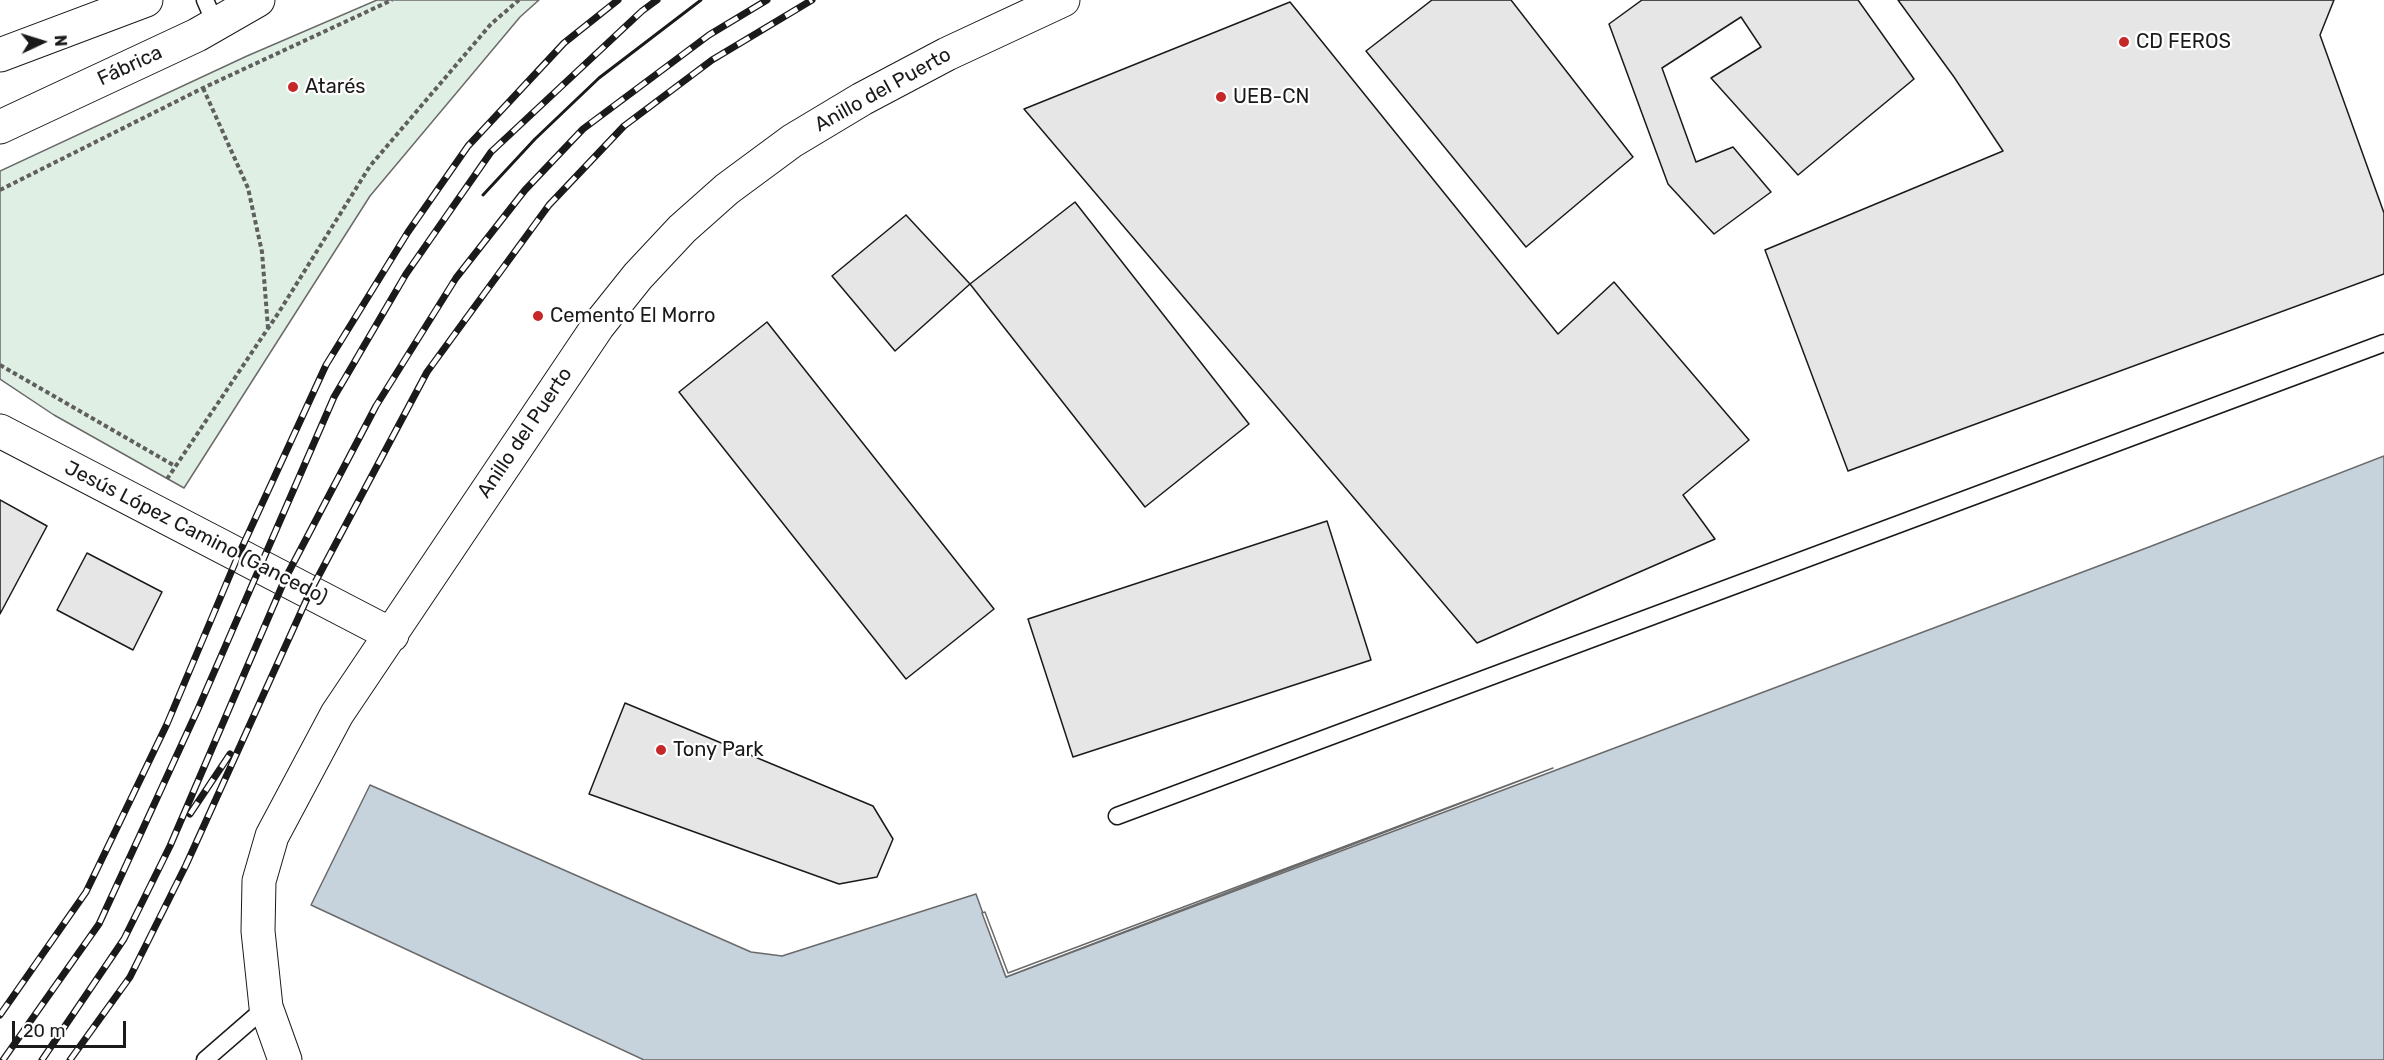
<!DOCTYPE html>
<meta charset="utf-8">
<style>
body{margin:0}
#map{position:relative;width:2384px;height:1060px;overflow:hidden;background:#fff;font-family:Rubik,sans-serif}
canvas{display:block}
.north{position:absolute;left:12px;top:12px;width:60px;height:60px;-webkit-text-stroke:4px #fff;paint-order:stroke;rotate:86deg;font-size:16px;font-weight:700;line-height:24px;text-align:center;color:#1a1a1a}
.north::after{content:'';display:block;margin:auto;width:21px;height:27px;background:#1a1a1a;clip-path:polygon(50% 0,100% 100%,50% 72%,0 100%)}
.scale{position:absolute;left:12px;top:1021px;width:114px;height:27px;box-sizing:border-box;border:3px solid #1a1a1a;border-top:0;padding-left:8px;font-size:18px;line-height:21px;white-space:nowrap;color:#1a1a1a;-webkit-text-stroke:4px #fff;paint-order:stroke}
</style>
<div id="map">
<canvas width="2384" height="1060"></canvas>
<div class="north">N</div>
<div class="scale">20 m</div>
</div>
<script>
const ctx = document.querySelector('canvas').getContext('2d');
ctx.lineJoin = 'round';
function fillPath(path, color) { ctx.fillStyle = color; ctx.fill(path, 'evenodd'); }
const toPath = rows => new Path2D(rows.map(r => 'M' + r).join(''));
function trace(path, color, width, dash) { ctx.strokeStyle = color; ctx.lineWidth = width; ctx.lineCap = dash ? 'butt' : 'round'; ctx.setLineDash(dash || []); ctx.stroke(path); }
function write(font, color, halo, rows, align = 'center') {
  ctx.font = font + ' Rubik,sans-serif'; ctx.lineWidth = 4.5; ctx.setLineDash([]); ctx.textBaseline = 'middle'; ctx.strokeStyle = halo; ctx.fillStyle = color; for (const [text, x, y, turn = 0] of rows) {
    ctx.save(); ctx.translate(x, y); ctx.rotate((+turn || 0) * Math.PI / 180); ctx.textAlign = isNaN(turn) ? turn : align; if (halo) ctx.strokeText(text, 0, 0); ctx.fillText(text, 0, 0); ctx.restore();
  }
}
const green = toPath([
 [377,0,539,0,520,17,370,196,184,488,54,415,0,379,0,171,247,56,377,0]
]);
fillPath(green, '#e0efe3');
trace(green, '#6a6a6a', 1.5);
const water = toPath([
 [2384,456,2384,1060,644,1060,311,905,370,785,751,952,782,956,976,894,1006,977,2149,547,2384,456]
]);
fillPath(water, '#c6d2dc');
trace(water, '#6a6a6a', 1.5);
const pier = toPath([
 [1553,768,1006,977,982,913,985,912,1008,973,1553,768]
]);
fillPath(pier, '#fff');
trace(pier, '#6a6a6a', 1.5);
const building = toPath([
 [1432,0,1511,0,1633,157,1526,247,1366,51,1432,0],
 [1642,0,1858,0,1914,79,1798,175,1711,78,1761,47,1741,17,1662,68,1696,162,1733,147,1771,192,1714,234,1668,184,1609,24,1642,0],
 [1898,0,2334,0,2320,35,2384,213,2384,274,1848,471,1765,250,2003,151,1954,77,1898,0],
 [1290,2,1558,334,1614,282,1749,440,1683,495,1715,539,1477,643,1024,109,1290,2],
 [1075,202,1249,424,1145,507,970,284,1075,202],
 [906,215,970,284,895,351,832,276,906,215],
 [767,322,994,609,906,679,679,392,767,322],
 [0,500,47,526,0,614,0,500],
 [1327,521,1371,660,1073,757,1028,619,1327,521],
 [87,553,162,592,133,650,57,610,87,553],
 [625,703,873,806,893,839,877,877,839,884,589,794,625,703]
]);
fillPath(building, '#e6e6e6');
trace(building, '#1a1a1a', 1.5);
const service = toPath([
 [205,0,215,23],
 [1117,816,2384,343],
 [205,1060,266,1007]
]);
const primary = toPath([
 [0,55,146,0],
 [0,127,197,35,258,0],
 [0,431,392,635],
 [285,1060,266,1007,258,931,259,881,272,836,337,714,598,326,638,276,682,229,727,189,792,141,862,99,947,54,1063,0]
]);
trace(service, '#1a1a1a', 19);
trace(primary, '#1a1a1a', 35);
trace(toPath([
 [203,88,248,188,262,252,268,328],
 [0,190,203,88,392,0],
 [0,365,175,466],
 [167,479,279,312,370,166,491,24,519,0]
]), '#5f5f5f', 4, [4.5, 3]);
trace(service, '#fff', 16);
trace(primary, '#fff', 33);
const rail = toPath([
 [190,814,230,754],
 [0,1015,86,892,167,724,238,556,326,365,408,232,468,146,564,43,618,0],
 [3,1060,99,924,198,709,334,397,406,274,491,152,642,11,657,0],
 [42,1060,124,939,170,846,285,579,376,406,456,278,525,190,583,129,709,35,767,0],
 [70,1060,130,977,186,865,310,592,427,372,549,205,624,126,712,60,812,0]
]);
trace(rail, '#1a1a1a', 7);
trace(rail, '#fff', 4.5, [14]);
trace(toPath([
 [483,195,535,139,599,78,701,0]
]), '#1a1a1a', 3);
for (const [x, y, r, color] of [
 [2124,42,6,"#c62828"],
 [293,87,6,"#c62828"],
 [1221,97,6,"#c62828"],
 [538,316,6,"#c62828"],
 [661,750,6,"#c62828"]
]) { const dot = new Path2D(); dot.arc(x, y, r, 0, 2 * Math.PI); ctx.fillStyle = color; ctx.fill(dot); trace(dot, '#fff', 2); }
write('20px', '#1a1a1a', '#fff', [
 ["CD FEROS",2136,42],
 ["Atarés",305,87],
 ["UEB-CN",1233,97],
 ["Cemento El Morro",550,316],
 ["Tony Park",673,750]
], 'left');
write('20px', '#1a1a1a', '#fff', [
 ["Fábrica",130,66,-25],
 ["Anillo del Puerto",883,90,-29],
 ["Anillo del Puerto",525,433,-56],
 ["Jesús López Camino (Gancedo)",196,533,27]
]);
</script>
